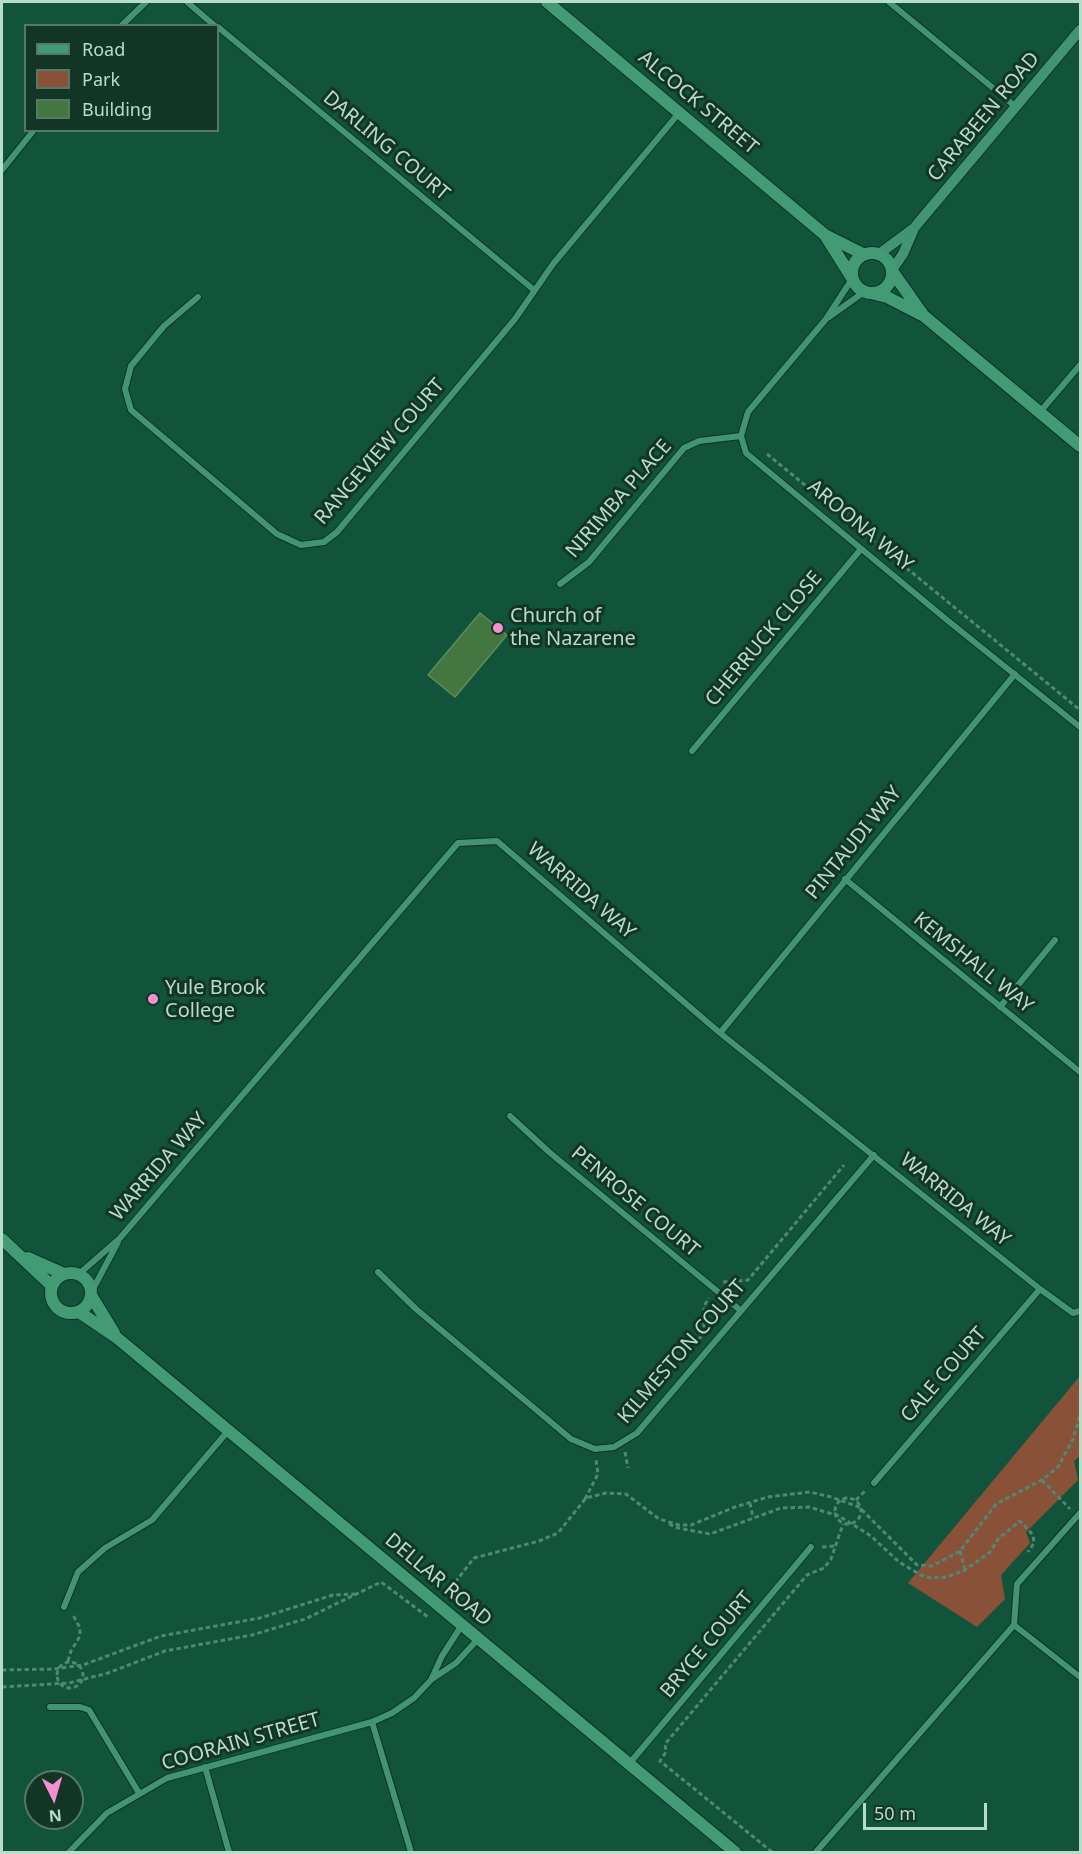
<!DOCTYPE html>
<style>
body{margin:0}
#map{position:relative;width:1082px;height:1854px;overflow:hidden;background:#12543b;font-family:"Noto Sans",sans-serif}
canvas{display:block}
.frame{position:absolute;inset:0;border:3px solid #b7ddca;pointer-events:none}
.legend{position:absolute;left:24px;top:24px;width:195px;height:108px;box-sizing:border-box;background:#133526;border:2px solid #557868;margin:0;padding:8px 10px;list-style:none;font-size:18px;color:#b7ddca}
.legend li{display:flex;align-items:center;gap:12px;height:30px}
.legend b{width:30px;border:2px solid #557868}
.north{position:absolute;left:24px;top:1770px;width:60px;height:60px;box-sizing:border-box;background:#133526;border:2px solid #557868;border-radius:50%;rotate:175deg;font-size:16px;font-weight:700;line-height:24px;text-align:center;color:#b7ddca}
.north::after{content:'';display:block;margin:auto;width:21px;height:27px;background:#f690cf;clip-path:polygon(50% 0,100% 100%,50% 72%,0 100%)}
.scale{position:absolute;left:863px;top:1803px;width:124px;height:27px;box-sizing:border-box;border:3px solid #b7ddca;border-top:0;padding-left:8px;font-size:18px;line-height:21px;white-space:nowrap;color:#b7ddca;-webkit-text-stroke:4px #133526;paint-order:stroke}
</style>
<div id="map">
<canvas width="1082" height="1854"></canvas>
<div class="frame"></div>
<ul class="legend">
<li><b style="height:8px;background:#439b76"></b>Road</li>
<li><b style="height:16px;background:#8a5139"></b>Park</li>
<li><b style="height:16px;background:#447642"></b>Building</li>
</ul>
<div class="north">N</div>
<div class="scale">50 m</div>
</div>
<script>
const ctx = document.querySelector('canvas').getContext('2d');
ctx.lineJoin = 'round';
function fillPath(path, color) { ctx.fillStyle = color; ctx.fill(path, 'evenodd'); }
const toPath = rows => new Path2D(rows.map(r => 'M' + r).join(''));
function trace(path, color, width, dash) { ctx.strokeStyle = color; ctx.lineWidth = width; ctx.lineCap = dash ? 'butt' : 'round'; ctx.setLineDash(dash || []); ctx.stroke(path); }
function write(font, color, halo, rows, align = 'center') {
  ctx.font = font + ' "Noto Sans",sans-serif'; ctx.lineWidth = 6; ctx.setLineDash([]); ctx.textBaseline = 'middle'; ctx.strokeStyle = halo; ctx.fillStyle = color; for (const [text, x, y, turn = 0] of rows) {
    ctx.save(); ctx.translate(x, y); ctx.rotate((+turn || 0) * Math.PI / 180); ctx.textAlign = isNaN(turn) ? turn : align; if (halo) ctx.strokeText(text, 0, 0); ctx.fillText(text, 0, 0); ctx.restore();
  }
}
fillPath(toPath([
 [1080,1376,1080,1456,1074,1461,1078,1480,1026,1532,1030,1543,1001,1575,1005,1599,977,1627,908,1583]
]), '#8a5139');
const building = toPath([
 [480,613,507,635,455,697,428,675,480,613]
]);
fillPath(building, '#447642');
trace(building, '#5c8e59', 1.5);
const minor = toPath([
 [187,2,215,26],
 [889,2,1016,107],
 [121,26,146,2],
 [218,27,534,290],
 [2,170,34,130],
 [852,279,826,319,748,412,741,436,746,453,947,620,1080,727],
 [198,297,164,326,131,366,125,389,131,410,277,534,301,545,324,542,337,532,515,319,553,264,679,113],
 [829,317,864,292],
 [1040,412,1080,365],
 [560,584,589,562,684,448,699,441,741,436],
 [692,751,861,549],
 [845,879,1080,1072],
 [1000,1007,1055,940],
 [720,1033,1015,674],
 [510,1116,549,1152,740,1310],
 [378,1272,416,1309,571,1439,595,1449,614,1447,637,1433,874,1155],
 [79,1274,120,1238,458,843,497,841,720,1033,1040,1289,1073,1313,1080,1311],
 [92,1291,118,1242],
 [874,1483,1040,1289],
 [64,1607,78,1572,105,1548,152,1520,228,1431],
 [1014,1625,1017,1584,1080,1513],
 [432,1679,456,1663,478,1639],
 [50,1707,80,1707,89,1710,139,1793],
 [372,1722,411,1852],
 [629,1764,811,1547],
 [205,1767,229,1852],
 [69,1852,107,1813,167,1778,372,1722,392,1713,414,1698,431,1680,442,1656,462,1625],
 [816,1852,1014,1625,1080,1677]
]);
const tertiary = toPath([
 [879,254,914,228,1080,30],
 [892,270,903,254,913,231]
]);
const secondary = toPath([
 [547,2,825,235,863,254],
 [825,235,852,278],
 '852 273a20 20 0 1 1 40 0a20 20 0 1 1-40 0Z',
 [892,271,923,315],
 [871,293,887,297,924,316,1080,446],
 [2,1239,52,1286],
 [28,1258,64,1274],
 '51 1293a20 20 0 1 1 40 0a20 20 0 1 1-40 0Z',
 [92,1297,114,1333],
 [79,1312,116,1337,735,1852]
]);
trace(minor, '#083625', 8);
trace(tertiary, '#083625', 12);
trace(secondary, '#083625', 14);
trace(toPath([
 [664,83,669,76],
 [767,454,1080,710],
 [723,1282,748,1280,844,1165],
 [655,1392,704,1333,704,1306,709,1298],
 [625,1452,628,1468],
 [1042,1480,1070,1509],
 '835 1511a13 13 0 1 1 26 0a13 13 0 1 1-26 0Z',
 [585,1499,598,1474,596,1460],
 [856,1500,866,1490],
 [750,1503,753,1518],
 [669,1524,678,1528,710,1534,781,1508,809,1507,839,1516,871,1536,899,1562,921,1575,931,1578,947,1577,965,1570,990,1552,998,1539,1020,1521,1033,1535,1034,1543,1028,1552],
 [822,1547,835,1546],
 [960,1551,965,1570],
 [446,1594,474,1558,539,1541,558,1533,586,1498,606,1493,626,1494,659,1519,679,1525,691,1525,735,1507,768,1497,810,1492,831,1497,859,1507,917,1565,932,1566,960,1551,996,1504,1042,1480,1058,1467,1073,1439,1080,1415],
 [68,1661,71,1651,80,1636,80,1628,73,1615],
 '57 1675a13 13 0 1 1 26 0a13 13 0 1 1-26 0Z',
 [2,1670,54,1669,83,1665,161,1636,260,1618,333,1595,355,1594],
 [2,1687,69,1683,108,1673,165,1651,252,1635,305,1619,381,1582,428,1617],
 [772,1852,660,1761,666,1752,665,1744,785,1601,807,1575,824,1568,831,1559,843,1524]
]), '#518872', 3, [4.5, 3]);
trace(minor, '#439472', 6);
trace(tertiary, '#439472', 10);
trace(secondary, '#439b76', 12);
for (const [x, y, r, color] of [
 [498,628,6,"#f690cf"],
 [153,999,6,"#f690cf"]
]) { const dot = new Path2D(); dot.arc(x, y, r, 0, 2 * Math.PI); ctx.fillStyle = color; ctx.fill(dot); trace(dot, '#133526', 2); }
write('20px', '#b7ddca', '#133526', [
 ["ALCOCK STREET",698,103,40],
 ["CARABEEN ROAD",984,117,-50],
 ["DARLING COURT",386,146,40],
 ["RANGEVIEW COURT",380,452,-49],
 ["NIRIMBA PLACE",619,499,-49],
 ["AROONA WAY",860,526,40],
 ["CHERRUCK CLOSE",764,639,-50],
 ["PINTAUDI WAY",854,843,-51],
 ["WARRIDA WAY",581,891,41],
 ["KEMSHALL WAY",973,963,39],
 ["WARRIDA WAY",159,1167,-49],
 ["WARRIDA WAY",955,1200,39],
 ["PENROSE COURT",635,1202,40],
 ["KILMESTON COURT",682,1352,-49],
 ["CALE COURT",944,1375,-49],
 ["DELLAR ROAD",438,1580,40],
 ["BRYCE COURT",707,1645,-50],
 ["COORAIN STREET",241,1742,-16]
]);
write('20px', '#b7ddca', '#133526', [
 ["Church of",510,616],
 ["the Nazarene",510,639],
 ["Yule Brook",165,988],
 ["College",165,1011]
], 'left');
</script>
